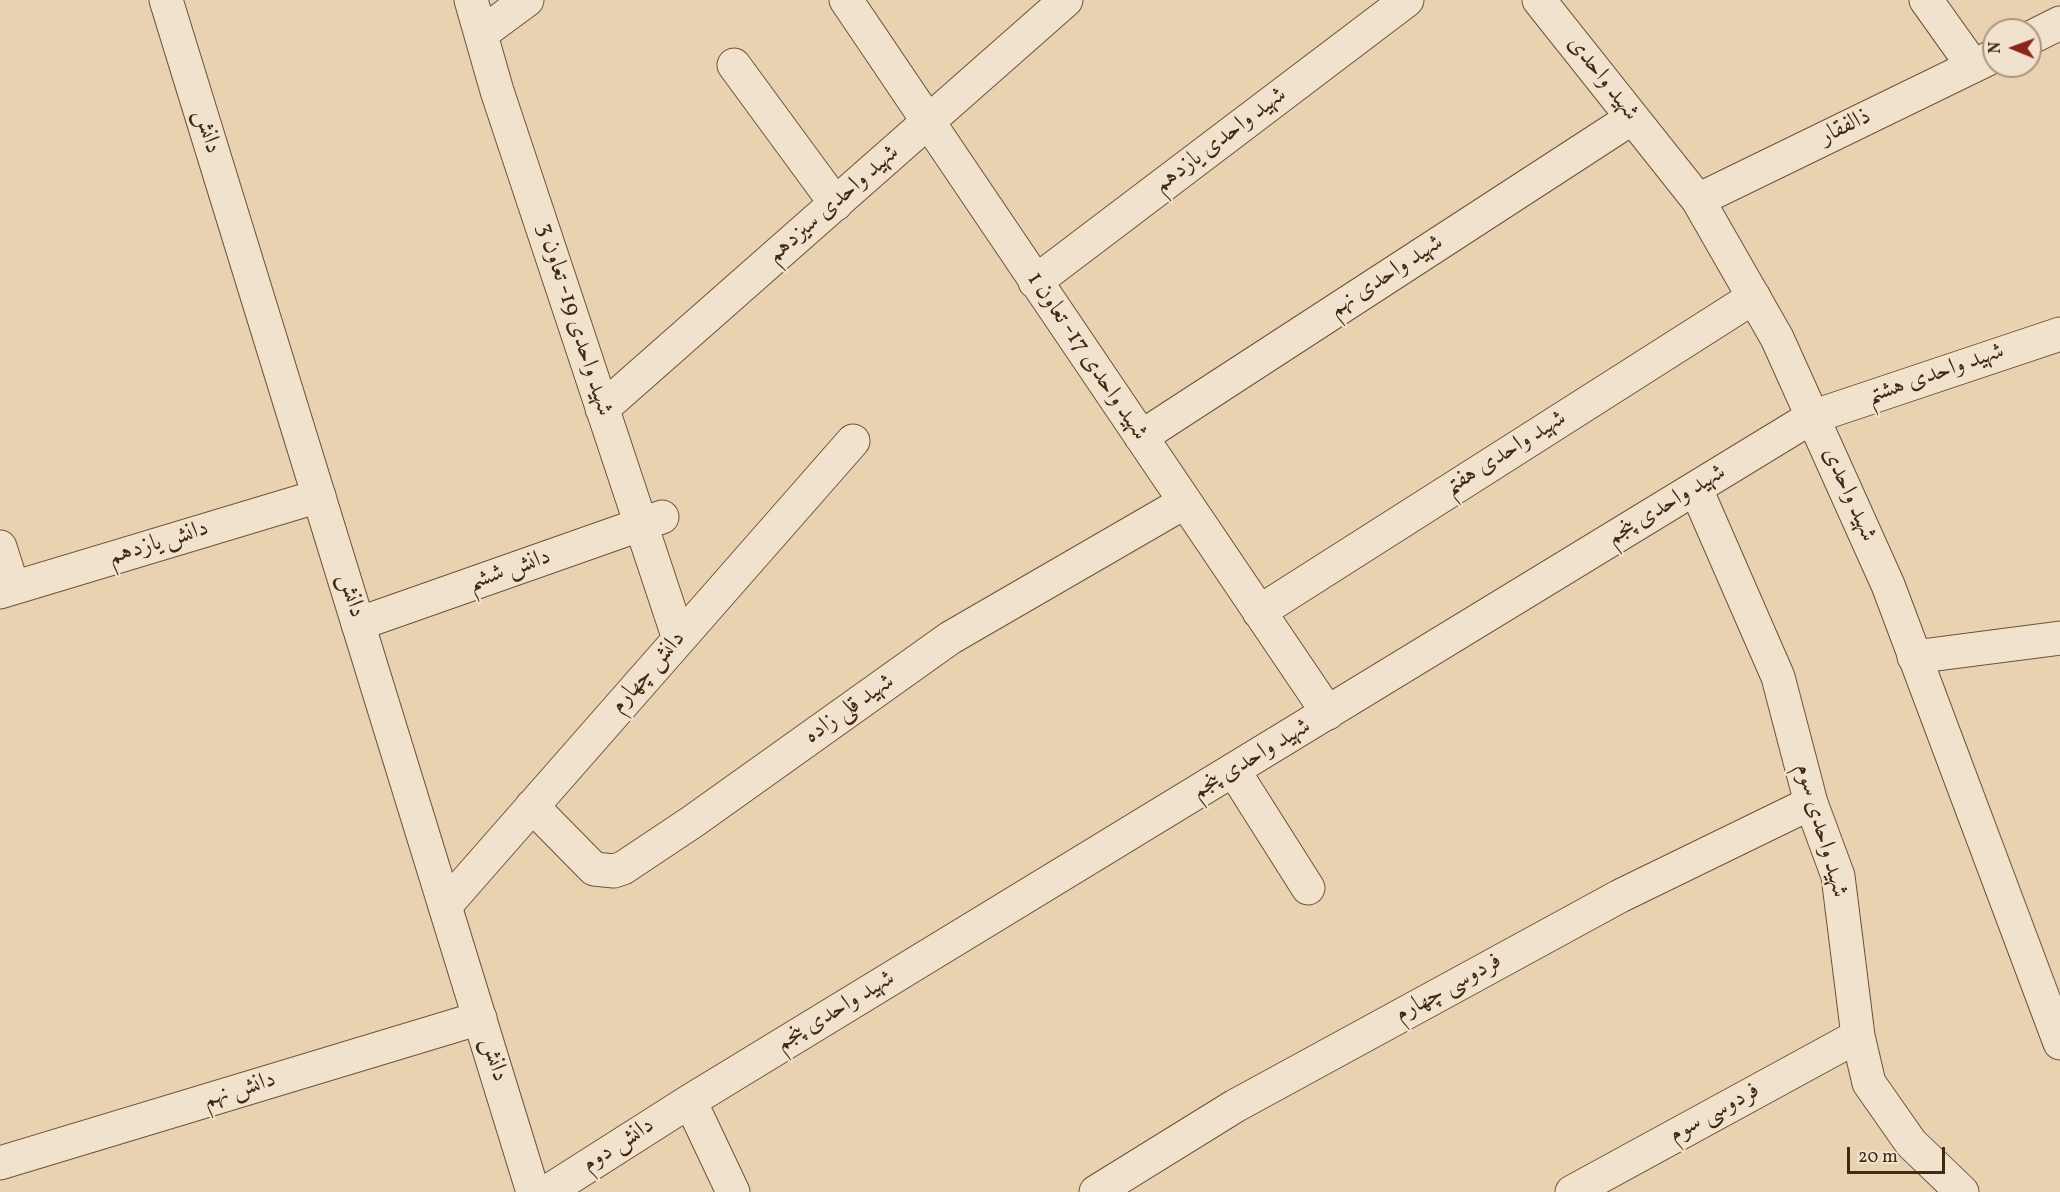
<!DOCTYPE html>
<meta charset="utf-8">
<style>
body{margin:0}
#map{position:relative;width:2060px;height:1192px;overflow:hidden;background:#e8d2b0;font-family:Vollkorn,serif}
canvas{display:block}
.north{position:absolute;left:1982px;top:18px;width:60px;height:60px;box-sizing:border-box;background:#f0e2cc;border:2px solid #aa9881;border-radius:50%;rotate:271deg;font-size:16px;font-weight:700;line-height:24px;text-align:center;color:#422910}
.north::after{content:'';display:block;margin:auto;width:21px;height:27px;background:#8f2418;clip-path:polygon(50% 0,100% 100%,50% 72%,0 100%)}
.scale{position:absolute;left:1847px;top:1147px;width:98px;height:27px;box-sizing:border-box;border:3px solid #422910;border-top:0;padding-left:8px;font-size:18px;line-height:21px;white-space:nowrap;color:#422910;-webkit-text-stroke:4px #f0e2cc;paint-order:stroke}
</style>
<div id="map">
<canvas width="2060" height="1192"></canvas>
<div class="north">N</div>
<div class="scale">20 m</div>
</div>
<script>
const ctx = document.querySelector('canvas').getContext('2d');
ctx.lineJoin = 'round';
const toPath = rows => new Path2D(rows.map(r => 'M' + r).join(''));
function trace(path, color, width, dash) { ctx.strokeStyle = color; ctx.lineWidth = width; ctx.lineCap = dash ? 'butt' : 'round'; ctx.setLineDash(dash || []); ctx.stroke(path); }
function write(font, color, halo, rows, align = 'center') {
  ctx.font = font + ' Vollkorn,Amiri,serif'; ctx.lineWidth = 4.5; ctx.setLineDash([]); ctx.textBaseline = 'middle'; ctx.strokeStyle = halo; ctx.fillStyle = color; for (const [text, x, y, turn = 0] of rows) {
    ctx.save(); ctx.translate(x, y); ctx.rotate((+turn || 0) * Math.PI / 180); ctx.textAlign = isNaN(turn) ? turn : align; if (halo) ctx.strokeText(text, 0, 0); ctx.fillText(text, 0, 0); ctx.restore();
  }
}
const minor = toPath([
 [471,0,497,91,679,639],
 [846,0,1328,713],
 [1926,0,1973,66],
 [481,34,527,0],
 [734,65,836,204],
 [1035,282,1407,0],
 [602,409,1066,0],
 [1141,437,1632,118],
 [1696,489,1778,677,1811,803,1838,876,1858,1036,1869,1083,1911,1143,1962,1192],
 [0,547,13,588],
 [0,592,319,496],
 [1259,612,1754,297],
 [358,624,662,517],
 [1914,657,2060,638],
 [1234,771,1308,888],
 [532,806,594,869,614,871,623,868,692,822,950,638,1185,502],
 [445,906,853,441],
 [690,1101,733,1192],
 [0,1163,480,1018],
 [547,1192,690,1101,1812,417,2060,334],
 [1096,1192,1235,1106,1620,896,1811,803],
 [1572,1192,1858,1036]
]);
const tertiary = toPath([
 [166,0,533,1192],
 [1539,0,1698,200,1777,338,1888,585,2060,1043],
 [2030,38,2060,23],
 [1698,200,1994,56]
]);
trace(minor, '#6c5338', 35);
trace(tertiary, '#6c5338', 35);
trace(minor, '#f0e2cc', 33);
trace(tertiary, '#f0e2cc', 33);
write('24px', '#422910', '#f0e2cc', [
 ["شهید واحدی",1602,79,52],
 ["ذالفقار",1846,128,-26],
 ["دانش",206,132,73],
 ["شهید واحدی یازدهم",1221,141,-37],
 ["شهید واحدی سیزدهم",834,205,-41],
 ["شهید واحدی نهم",1387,277,-33],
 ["شهید واحدی 19- تعاون 3",573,320,72],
 ["شهید واحدی 17- تعاون 1",1086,357,56],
 ["شهید واحدی هشتم",1936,375,-19],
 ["شهید واحدی هفتم",1506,454,-32],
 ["شهید واحدی",1848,495,66],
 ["شهید واحدی پنجم",1667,506,-31],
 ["دانش یازدهم",159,544,-17],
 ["دانش ششم",510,571,-19],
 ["دانش",350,596,73],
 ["دانش چهارم",649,673,-49],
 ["شهید قلی زاده",850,710,-35],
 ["شهید واحدی پنجم",1252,760,-31],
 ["شهید واحدی سوم",1820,831,74],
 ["فردوسی چهارم",1449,989,-29],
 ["شهید واحدی پنجم",836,1012,-31],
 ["دانش",493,1060,73],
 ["دانش نهم",240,1091,-17],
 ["فردوسی سوم",1715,1114,-29],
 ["دانش دوم",619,1146,-33]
]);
</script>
